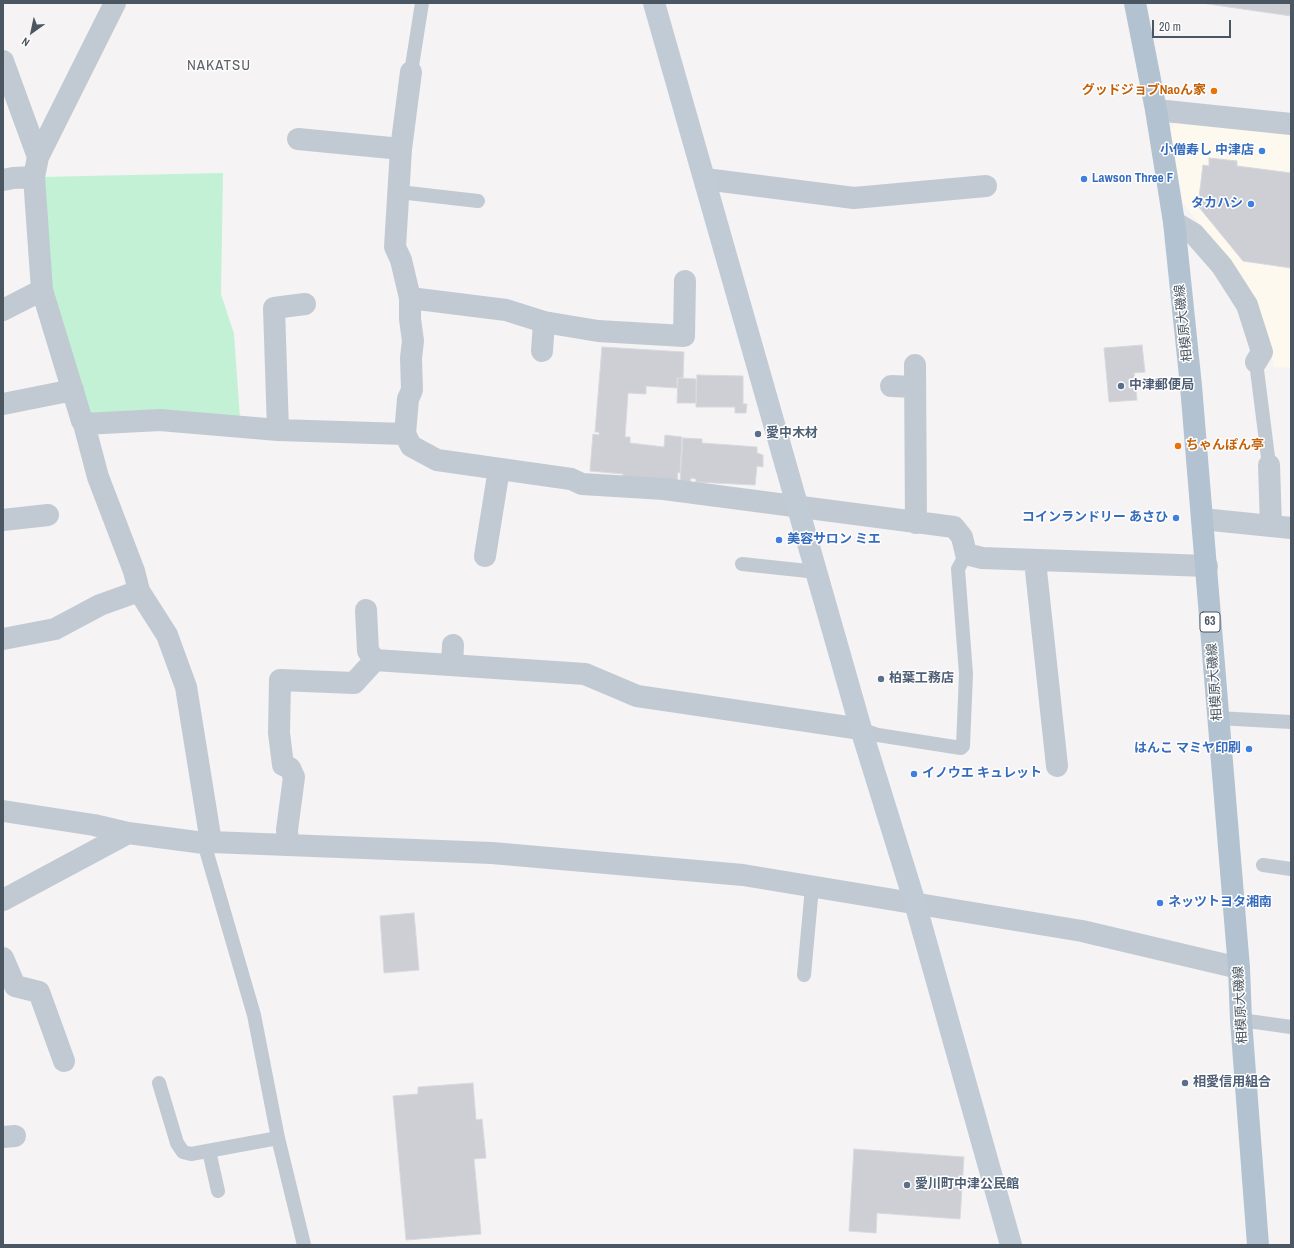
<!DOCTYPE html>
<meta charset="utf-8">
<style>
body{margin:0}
#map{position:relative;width:1294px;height:1248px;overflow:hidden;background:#f5f3f3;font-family:"Archivo Narrow",sans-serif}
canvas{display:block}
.frame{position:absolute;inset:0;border:4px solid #4a5661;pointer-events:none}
.north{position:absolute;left:12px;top:12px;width:40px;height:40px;-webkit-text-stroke:3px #fff;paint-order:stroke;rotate:213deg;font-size:11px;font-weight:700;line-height:16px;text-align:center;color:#4a5661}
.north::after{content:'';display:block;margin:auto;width:14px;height:18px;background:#4a5661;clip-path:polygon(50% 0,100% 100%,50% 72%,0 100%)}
.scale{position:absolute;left:1152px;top:20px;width:79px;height:18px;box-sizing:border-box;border:2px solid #4a5661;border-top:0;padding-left:5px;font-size:12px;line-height:14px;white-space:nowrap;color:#4a5661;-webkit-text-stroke:3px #fff;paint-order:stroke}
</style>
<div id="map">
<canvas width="1294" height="1248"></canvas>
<div class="frame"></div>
<div class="north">N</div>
<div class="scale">20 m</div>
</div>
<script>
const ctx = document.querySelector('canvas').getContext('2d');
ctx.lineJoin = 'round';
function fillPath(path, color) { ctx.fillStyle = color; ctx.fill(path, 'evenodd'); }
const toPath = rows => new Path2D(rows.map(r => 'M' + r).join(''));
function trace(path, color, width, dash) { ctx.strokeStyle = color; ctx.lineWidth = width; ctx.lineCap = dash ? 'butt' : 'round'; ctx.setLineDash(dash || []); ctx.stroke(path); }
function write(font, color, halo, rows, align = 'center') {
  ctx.font = font + ' "Archivo Narrow","Noto Sans JP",sans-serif'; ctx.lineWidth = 3; ctx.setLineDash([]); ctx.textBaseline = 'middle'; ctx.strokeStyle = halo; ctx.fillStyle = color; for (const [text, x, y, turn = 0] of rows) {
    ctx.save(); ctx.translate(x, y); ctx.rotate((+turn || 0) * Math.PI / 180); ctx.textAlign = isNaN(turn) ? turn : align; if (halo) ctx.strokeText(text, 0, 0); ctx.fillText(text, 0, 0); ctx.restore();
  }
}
fillPath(toPath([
 [1179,119,1291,131,1291,368,1274,367,1266,334,1234,266,1183,203,1170,130]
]), '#fdf9ef');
fillPath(toPath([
 [223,173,221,294,234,334,240,419,87,421,49,300,41,177]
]), '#c3f1d5');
const building = toPath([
 [1201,3,1291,3,1291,16,1201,3],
 [1209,158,1237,161,1237,166,1291,173,1291,268,1243,261,1198,206,1203,165,1209,166,1209,158],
 [1142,345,1145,372,1134,373,1137,400,1109,402,1104,348,1142,345],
 [602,347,684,352,683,378,677,378,677,388,646,386,646,394,628,393,625,437,630,437,630,443,664,447,665,435,682,437,680,473,678,472,677,481,623,477,623,474,590,471,593,434,599,435,599,432,595,432,602,347],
 [697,375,743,376,743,404,747,404,746,413,735,413,735,407,696,407,697,375],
 [678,378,696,379,696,403,677,403,678,378],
 [683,438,702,439,702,443,757,447,757,453,763,455,763,467,757,466,755,485,696,482,696,479,691,478,690,482,680,482,683,438],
 [414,913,419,970,384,973,380,916,414,913],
 [473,1083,476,1120,482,1119,486,1158,474,1159,481,1234,406,1240,393,1096,418,1094,418,1087,473,1083],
 [854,1149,964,1157,960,1219,877,1213,876,1233,849,1231,854,1149]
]);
fillPath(building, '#cdcfd5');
trace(building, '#d7d9de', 1);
trace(toPath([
 [411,72,422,3],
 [399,192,478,201],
 [1256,362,1269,465],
 [742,564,817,572],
 [1217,718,1291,722],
 [861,729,878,735,961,748,963,746,966,674,958,569,966,554],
 [204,843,254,1015,278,1138,304,1245],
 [1263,865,1291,869],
 [804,975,812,887],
 [1241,1020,1291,1027],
 [159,1083,177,1143,183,1152,191,1154,278,1138],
 [209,1151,218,1191]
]), '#c1cad2', 14);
trace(toPath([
 [115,3,38,157,34,177,42,290,82,421,84,424,98,477,134,571,139,591,167,635,186,687,211,842],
 [3,61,38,157],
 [411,72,401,149,395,247,401,260,410,298,410,319,413,341,411,358,412,390,408,399,405,434,411,446,437,460,571,479,582,484,664,489,954,527,962,537,966,554,982,558,1207,566],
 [1156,110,1291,124],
 [298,139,401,149],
 [705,179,854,198,986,186],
 [3,180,13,178,34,177],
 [1174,222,1194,234,1222,266,1247,305,1262,352,1256,362],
 [410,298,506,310,544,322,598,331,684,336,685,281],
 [3,310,42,290],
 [542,351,544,322],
 [915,365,916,523],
 [891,386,915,387],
 [3,404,73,390],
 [84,424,160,420,278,430,405,434],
 [278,430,274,308,305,304],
 [1269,465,1271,526],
 [1202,519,1291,528],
 [3,520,48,515],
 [485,556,499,469],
 [1035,561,1057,766],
 [366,610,368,651,375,660],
 [3,639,55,629,100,605,139,591],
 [452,665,453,645],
 [3,811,94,825,128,833,204,843,211,842,492,853,743,875,1082,931,1239,968],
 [288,845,287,830,294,777,290,768,283,765,279,733,280,680,354,683,375,660,585,674,637,696,861,729],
 [3,900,128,833],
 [3,958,15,986,39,992,64,1061],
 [3,1137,15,1136]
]), '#c1cad2', 22);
trace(toPath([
 [654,3,861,729,915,903,1011,1245]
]), '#c1cbd6', 22);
trace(toPath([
 [1135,3,1156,110,1174,222,1191,386,1239,968,1241,1020,1258,1245]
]), '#b3c2d1', 22);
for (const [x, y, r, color] of [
 [1214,91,4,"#e8710a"],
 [1262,151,4,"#3f7fe0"],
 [1084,179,4,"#3f7fe0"],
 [1251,204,4,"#3f7fe0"],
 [1121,386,4,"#5c6f8a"],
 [758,434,4,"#5c6f8a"],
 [1178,446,4,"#e8710a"],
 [1176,518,4,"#3f7fe0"],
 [779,540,4,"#3f7fe0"],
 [881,679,4,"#5c6f8a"],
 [1249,749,4,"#3f7fe0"],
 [914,774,4,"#3f7fe0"],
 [1160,903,4,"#3f7fe0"],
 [1185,1083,4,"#5c6f8a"],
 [907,1185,4,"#5c6f8a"]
]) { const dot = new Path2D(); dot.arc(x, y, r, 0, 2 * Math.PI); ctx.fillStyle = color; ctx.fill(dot); trace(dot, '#fff', 1.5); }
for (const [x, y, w] of [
 [1210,622,20]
]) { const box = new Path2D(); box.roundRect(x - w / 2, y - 10, w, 20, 3); ctx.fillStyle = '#fff'; ctx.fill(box); trace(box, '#4a5661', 1); }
write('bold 12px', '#4a5661', null, [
 ["63",1210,622]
]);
write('bold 13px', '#c56008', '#fff', [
 ["グッドジョブNaoん家",1206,91],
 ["ちゃんぽん亭",1186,446,"left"]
], 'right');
write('bold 13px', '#366cbe', '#fff', [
 ["小僧寿し 中津店",1254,151],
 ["Lawson Three F",1092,179,"left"],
 ["タカハシ",1243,204],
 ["コインランドリー あさひ",1168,518],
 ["美容サロン ミエ",787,540,"left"],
 ["はんこ マミヤ印刷",1241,749],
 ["イノウエ キュレット",922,774,"left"],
 ["ネッツトヨタ湘南",1168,903,"left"]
], 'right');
write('13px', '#4a5661', '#fff', [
 ["相模原大磯線",1184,323,-96],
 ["相模原大磯線",1215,682,-94],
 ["相模原大磯線",1241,1005,-93]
]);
write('bold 13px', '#4e5e75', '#fff', [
 ["中津郵便局",1129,386],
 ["愛中木材",766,434],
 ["柏葉工務店",889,679],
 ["相愛信用組合",1193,1083],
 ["愛川町中津公民館",915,1185]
], 'left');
ctx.letterSpacing = '1px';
write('15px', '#5f6368', '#fff', [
 ["NAKATSU",219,66]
]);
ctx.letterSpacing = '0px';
</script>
